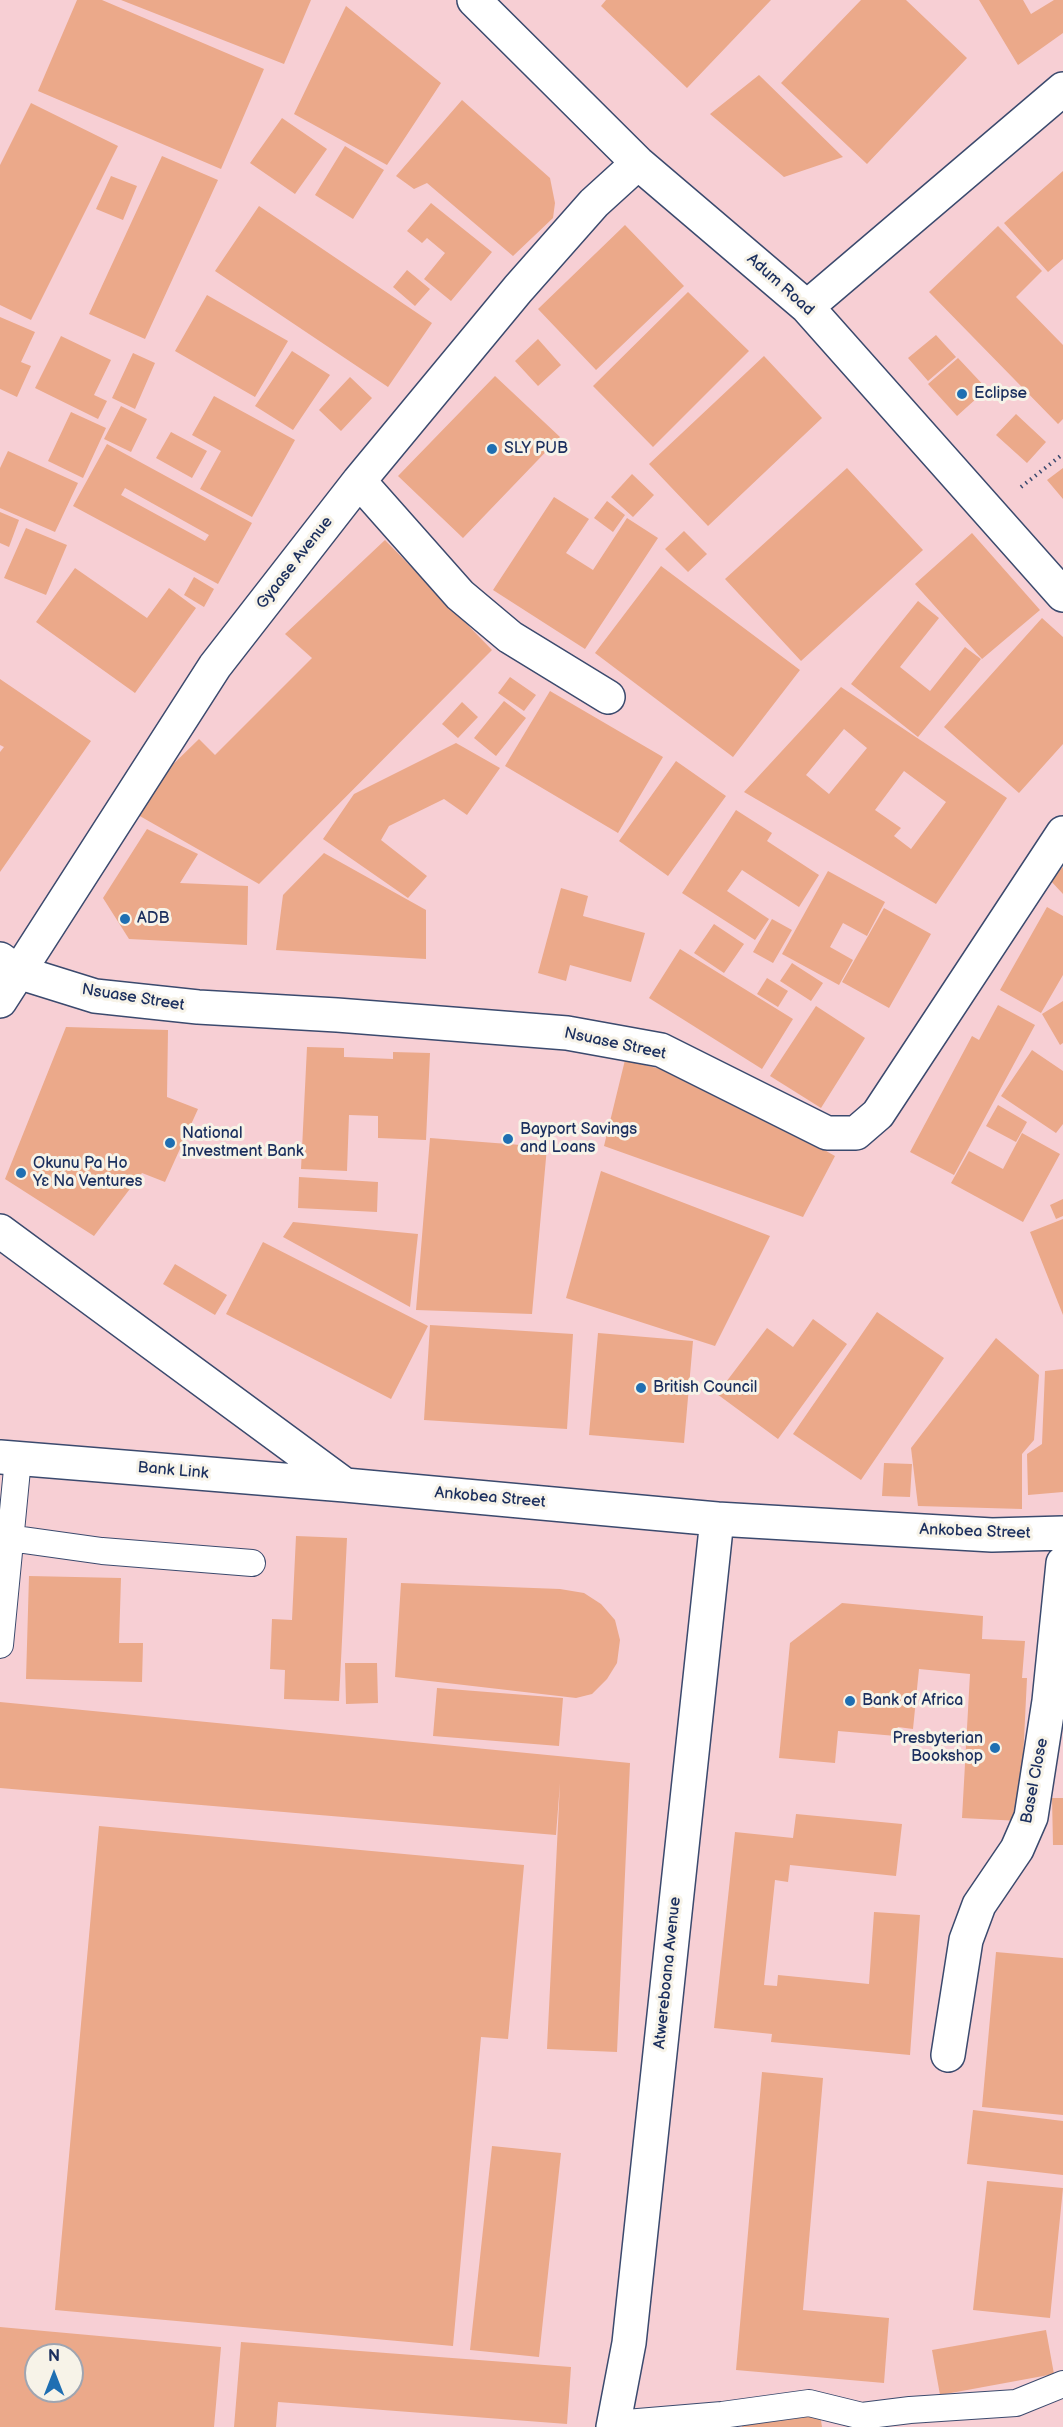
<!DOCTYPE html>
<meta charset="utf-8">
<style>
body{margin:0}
#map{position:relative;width:1063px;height:2427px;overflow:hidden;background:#f0e5ca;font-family:"Balsamiq Sans",sans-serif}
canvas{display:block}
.north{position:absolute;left:24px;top:2343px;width:60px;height:60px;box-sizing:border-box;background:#f7f3e8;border:2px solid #9fa5b1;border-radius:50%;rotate:0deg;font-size:16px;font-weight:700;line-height:24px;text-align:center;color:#1b2f5e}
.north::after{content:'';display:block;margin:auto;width:21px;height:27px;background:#1f6fb2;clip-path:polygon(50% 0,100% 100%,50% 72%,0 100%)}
</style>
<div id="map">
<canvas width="1063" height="2427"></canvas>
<div class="north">N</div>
</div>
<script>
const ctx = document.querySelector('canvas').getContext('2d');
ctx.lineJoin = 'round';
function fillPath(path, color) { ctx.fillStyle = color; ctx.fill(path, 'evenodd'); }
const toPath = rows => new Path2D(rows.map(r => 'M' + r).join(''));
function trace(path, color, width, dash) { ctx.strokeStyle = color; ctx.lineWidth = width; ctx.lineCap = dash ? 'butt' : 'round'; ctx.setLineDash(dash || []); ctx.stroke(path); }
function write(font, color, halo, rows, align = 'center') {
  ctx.font = font + ' "Balsamiq Sans",sans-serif'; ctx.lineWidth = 6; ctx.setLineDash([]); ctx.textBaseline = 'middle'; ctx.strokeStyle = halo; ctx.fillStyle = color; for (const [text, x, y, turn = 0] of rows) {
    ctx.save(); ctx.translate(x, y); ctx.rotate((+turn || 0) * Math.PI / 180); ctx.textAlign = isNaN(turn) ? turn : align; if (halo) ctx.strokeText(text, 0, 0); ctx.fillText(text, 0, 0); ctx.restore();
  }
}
fillPath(toPath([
 [0,0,1063,0,1063,2427,0,2427],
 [36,2355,72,2355,72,2391,36,2391]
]), '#f7cfd4');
fillPath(toPath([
 [77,0,102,0,264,69,221,169,38,91],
 [121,0,311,0,284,64],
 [606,0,771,0,687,88,601,6],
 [861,0,906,0,967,58,867,164,781,83],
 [979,0,1023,0,1031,14,1054,0,1063,0,1063,33,1018,65],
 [346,6,441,83,387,165,294,114],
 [759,75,843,157,784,177,710,114],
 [462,100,550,178,555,203,553,218,513,256,427,183,414,189,396,176],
 [31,103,118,146,31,320,0,305,0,165],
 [282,118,327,149,295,194,250,163],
 [345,146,384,170,353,219,315,195],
 [162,156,218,180,145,339,89,314],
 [1063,171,1063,259,1048,272,1004,223],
 [111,176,137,186,123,220,96,209],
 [431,203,492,252,451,301,424,279,445,253,427,238,422,243,407,231],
 [259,206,432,323,388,387,215,271],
 [625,225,684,286,596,370,538,309],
 [998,226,1042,271,1016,297,1063,345,1063,419,1058,424,929,292],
 [407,270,430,289,415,306,393,287],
 [688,292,749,351,653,447,593,386],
 [207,295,288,341,255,397,175,351],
 [0,317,35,332,21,362,31,366,17,397,0,389],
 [936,335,956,357,928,381,908,358],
 [61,336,111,360,94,395,107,401,98,419,35,388],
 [538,339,561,365,538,386,515,361],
 [292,351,330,375,293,430,255,406],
 [133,353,155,363,135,409,112,398],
 [764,356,822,418,708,526,649,464],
 [958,358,987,389,957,416,928,384],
 [495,376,560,437,463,538,398,476],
 [350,377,372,398,341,431,319,410],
 [214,396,295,440,252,517,200,489,221,451,192,435],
 [121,406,147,419,131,452,104,439],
 [71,412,106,428,83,478,48,461],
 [1016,414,1046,442,1027,463,996,435],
 [171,432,207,451,192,478,156,458],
 [107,444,252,523,218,584,73,506],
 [125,488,209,535,205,541,121,495],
 [8,451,78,483,55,532,0,508,0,468],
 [847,468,923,550,801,661,725,579],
 [1063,468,1063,499,1047,480],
 [632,474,654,495,633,517,611,497],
 [554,497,589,519,566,553,593,570,627,518,658,538,585,649,493,590],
 [607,501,625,515,613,532,594,518],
 [0,512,19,520,9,547,0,543],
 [26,528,67,545,46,595,4,578],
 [684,531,707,554,688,572,665,549],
 [972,533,1040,610,982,659,915,584],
 [385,540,492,650,259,884,138,815,159,778,199,739,215,755,312,658,285,634],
 [661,566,800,670,733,757,595,653],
 [75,568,147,618,169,588,196,608,135,693,36,622],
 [194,577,214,589,204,607,184,595],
 [918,601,939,618,900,667,930,691,965,647,981,659,918,737,851,684],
 [1042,618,1063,637,1063,744,1019,793,944,727],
 [510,677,536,695,524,711,498,693],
 [0,679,91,741,0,872,0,752,4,747,0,745],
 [841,687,1007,798,936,904,744,792],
 [844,729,867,748,829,794,806,775],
 [904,771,946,802,911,849,894,836,901,828,875,810],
 [550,691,663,757,618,833,505,766],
 [504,701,526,718,496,756,474,738],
 [462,702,478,717,458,738,442,724],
 [456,743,500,768,467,815,444,799,389,826,381,840,427,876,408,898,323,839,354,794],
 [676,761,726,796,668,876,619,841],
 [736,810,772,833,767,841,819,875,799,907,742,870,727,891,769,919,755,940,682,893],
 [147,829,198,854,180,883,248,886,247,945,129,939,103,898],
 [324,853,426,910,426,959,276,950,283,895],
 [1063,867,1063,894,1049,879],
 [828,871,885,902,867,936,843,923,830,947,853,960,839,985,782,954],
 [561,888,588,896,583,916,645,933,631,982,570,965,566,981,538,973],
 [1047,907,1063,916,1063,975,1041,1013,1000,990],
 [884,908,931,934,889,1008,842,982],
 [772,919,792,930,773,963,753,952],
 [714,924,744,944,724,973,694,953],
 [680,949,793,1019,762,1069,649,998],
 [792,963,823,983,811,1001,780,981],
 [767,978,788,991,778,1007,757,994],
 [1063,1001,1063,1043,1060,1045,1042,1014],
 [998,1005,1035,1025,954,1175,910,1152,972,1036,979,1040],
 [816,1006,865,1038,821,1108,770,1076],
 [66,1027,168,1030,167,1097,198,1109,165,1182,142,1173,94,1236,5,1179],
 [307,1047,344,1048,344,1057,393,1059,393,1052,430,1053,426,1140,378,1138,378,1116,349,1115,347,1171,301,1169],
 [1032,1050,1063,1071,1063,1124,1056,1133,1001,1096],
 [625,1060,696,1078,835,1156,803,1217,604,1146],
 [998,1105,1027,1122,1016,1142,986,1126],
 [1022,1133,1060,1154,1023,1222,951,1183,969,1151,1003,1169],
 [430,1138,547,1147,532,1314,416,1310],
 [601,1171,770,1236,715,1346,566,1298],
 [299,1177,378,1182,377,1212,298,1208],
 [1063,1199,1063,1216,1056,1219,1050,1205],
 [1063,1219,1063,1315,1030,1232],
 [293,1222,418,1234,410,1307,283,1237],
 [263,1242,428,1326,391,1399,226,1314],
 [175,1264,227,1295,215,1315,163,1284],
 [877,1312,944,1358,861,1480,793,1434],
 [813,1319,847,1344,778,1439,717,1394,767,1328,793,1347],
 [430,1325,573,1334,567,1429,424,1420],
 [598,1333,693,1341,684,1443,589,1435],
 [996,1338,1039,1375,1034,1440,1022,1454,1022,1509,918,1506,911,1448],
 [1063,1369,1063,1492,1028,1495,1027,1454,1042,1444,1045,1371],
 [884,1463,912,1464,910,1497,882,1496],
 [296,1536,347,1538,339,1701,284,1699,285,1670,270,1669,272,1619,292,1620],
 [29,1576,121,1578,119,1643,143,1643,142,1682,26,1679],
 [401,1583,560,1589,584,1593,601,1604,615,1620,620,1640,617,1663,607,1679,592,1694,576,1698,395,1677],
 [842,1603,983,1616,982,1639,1025,1641,1022,1678,1027,1678,1020,1821,962,1818,970,1674,919,1669,913,1729,898,1727,896,1736,838,1731,835,1763,779,1758,790,1643],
 [345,1663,377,1663,378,1703,346,1704],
 [437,1688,563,1698,559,1746,433,1736],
 [0,1702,630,1763,617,2052,547,2049,560,1783,556,1835,0,1788],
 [1052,1798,1063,1798,1063,1845,1053,1845],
 [796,1814,902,1824,896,1876,790,1865,788,1882,775,1880,764,1985,777,1986,778,1975,869,1984,874,1912,920,1915,910,2055,771,2042,772,2034,714,2028,735,1832,793,1838],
 [99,1826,524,1865,508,2039,481,2037,453,2346,55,2310],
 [996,1952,1063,1958,1063,2115,982,2107],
 [762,2072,823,2078,803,2310,889,2318,884,2383,736,2370],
 [973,2110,1063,2121,1063,2175,967,2164],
 [492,2146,561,2153,539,2357,470,2350],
 [987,2181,1063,2188,1050,2318,973,2310],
 [0,2327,221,2347,214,2427,0,2427],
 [36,2355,72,2355,72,2391,36,2391],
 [1046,2330,1054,2374,940,2395,932,2350],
 [241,2342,571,2367,567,2424,278,2402,276,2427,234,2427],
 [820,2414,822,2427,742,2427,742,2426]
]), '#eba98a');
const lane = toPath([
 [9,1538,102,1551,252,1563],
 [0,1645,18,1459],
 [614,2424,722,2415,809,2403,862,2416,910,2410,1016,2403,1063,2384]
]);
const street = toPath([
 [474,0,638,163,807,307,1063,595],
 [807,307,1063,89],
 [359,481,460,595,510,637,608,697],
 [0,959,18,972,95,996,198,1007,337,1015,567,1033,661,1050,827,1133,856,1133,878,1114,1063,833],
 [0,1001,215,666,359,481,518,289,594,203,638,163],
 [0,1231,345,1485,717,1519,992,1535,1063,1533],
 [0,1457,345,1485],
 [948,2055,966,1940,979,1905,1017,1849,1031,1817,1049,1701,1063,1563],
 [613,2427,629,2343,717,1519]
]);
trace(lane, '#3b4a6e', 28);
trace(street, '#3b4a6e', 36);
trace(toPath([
 [1021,487,1063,454]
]), '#3b4a6e', 4, [1.5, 4.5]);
trace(lane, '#fff', 26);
trace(street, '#fff', 33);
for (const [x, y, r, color] of [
 [962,394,6,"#1f6fb2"],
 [492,449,6,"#1f6fb2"],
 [125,919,6,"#1f6fb2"],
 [508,1139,6,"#1f6fb2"],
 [170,1143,6,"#1f6fb2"],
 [21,1173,6,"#1f6fb2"],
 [641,1388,6,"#1f6fb2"],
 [850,1701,6,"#1f6fb2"],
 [995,1748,6,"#1f6fb2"]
]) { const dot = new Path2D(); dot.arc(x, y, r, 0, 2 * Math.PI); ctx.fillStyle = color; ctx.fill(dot); trace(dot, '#f7f3e8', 2); }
write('16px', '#1b2f5e', '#f7f3e8', [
 ["Adum Road",780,285,42],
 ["Gyaase Avenue",295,563,-52],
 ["Nsuase Street",133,998,9],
 ["Nsuase Street",615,1044,12],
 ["Bank Link",173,1471,5],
 ["Ankobea Street",490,1498,5],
 ["Ankobea Street",975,1532,2],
 ["Basel Close",1035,1781,-79],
 ["Atwereboana Avenue",668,1973,-84]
]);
write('16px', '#1b2f5e', '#f7f3e8', [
 ["Eclipse",974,394],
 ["SLY PUB",504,449],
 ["ADB",137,919],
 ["Bayport Savings",520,1130],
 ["and Loans",520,1148],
 ["National",182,1134],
 ["Investment Bank",182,1152],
 ["Okunu Pa Ho",33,1164],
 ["Yɛ Na Ventures",33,1182],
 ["British Council",653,1388],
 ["Bank of Africa",862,1701],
 ["Presbyterian",983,1739,"right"],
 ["Bookshop",983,1757,"right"]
], 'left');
</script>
